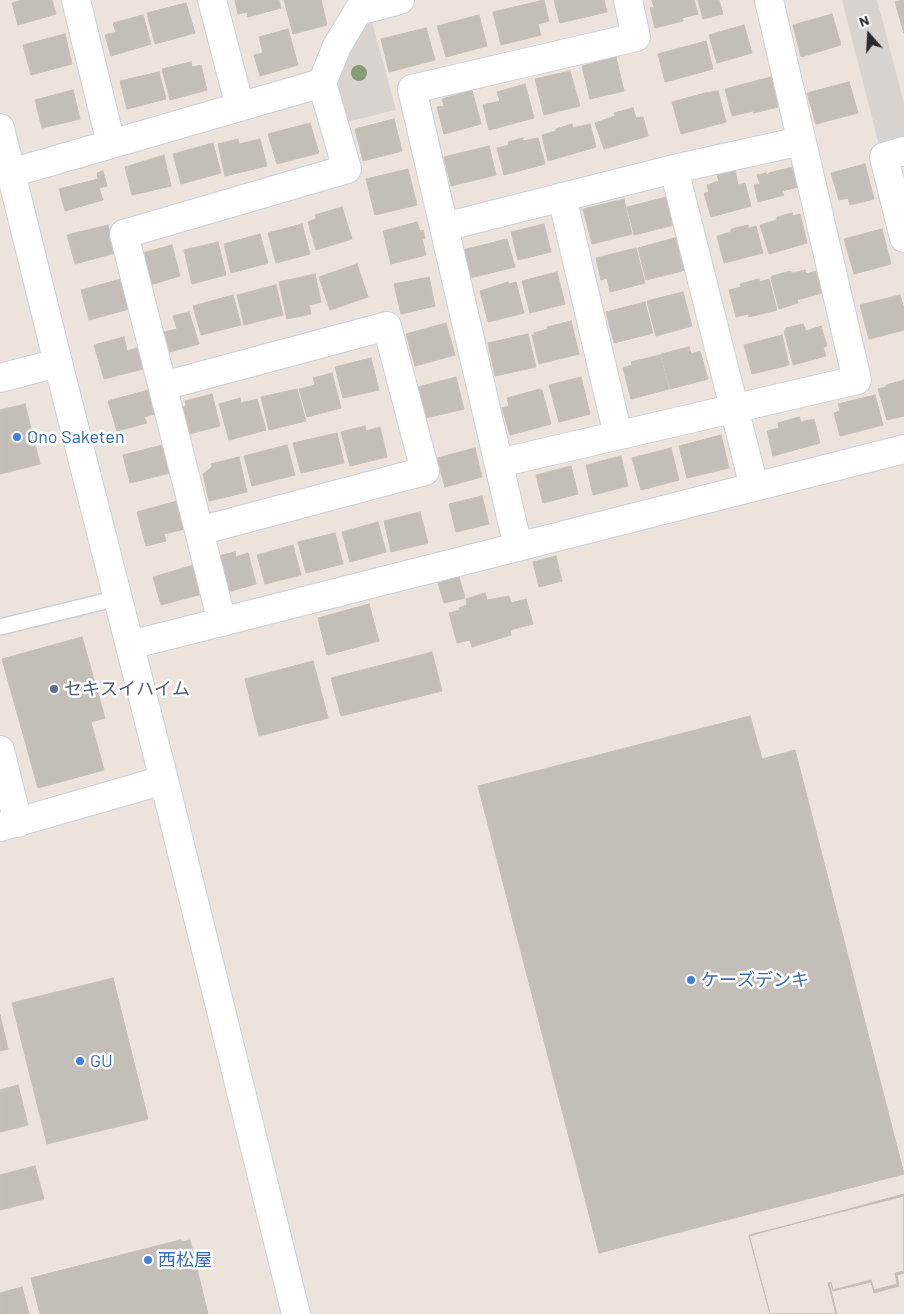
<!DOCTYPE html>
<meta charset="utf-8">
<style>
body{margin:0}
#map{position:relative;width:904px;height:1314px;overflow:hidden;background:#ebe3dc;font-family:Barlow,sans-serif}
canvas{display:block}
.north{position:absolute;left:844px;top:10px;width:50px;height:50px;-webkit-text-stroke:4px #fff;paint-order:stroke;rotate:341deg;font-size:14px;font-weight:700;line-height:20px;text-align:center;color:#2a2a2a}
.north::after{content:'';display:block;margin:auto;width:18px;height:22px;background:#2a2a2a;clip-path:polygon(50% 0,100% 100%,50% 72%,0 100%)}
</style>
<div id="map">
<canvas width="904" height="1314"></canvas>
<div class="north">N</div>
</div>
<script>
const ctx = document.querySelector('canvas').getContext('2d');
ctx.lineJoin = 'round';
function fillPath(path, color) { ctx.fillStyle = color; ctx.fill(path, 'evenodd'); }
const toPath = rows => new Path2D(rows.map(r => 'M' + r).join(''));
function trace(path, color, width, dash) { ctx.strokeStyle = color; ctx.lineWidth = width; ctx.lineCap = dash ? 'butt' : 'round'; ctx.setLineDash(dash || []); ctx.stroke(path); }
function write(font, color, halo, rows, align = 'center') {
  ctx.font = font + ' Barlow,"Noto Sans JP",sans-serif'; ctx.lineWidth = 5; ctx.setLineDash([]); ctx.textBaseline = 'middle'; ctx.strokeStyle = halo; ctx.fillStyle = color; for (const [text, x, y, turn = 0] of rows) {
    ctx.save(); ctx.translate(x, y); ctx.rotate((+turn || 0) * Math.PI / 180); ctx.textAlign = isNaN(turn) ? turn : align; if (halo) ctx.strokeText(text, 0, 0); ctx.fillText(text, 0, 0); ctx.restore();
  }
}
fillPath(toPath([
 [842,0,877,0,904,103,904,138,879,145],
 [371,18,396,110,347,122,338,91,337,75,352,36]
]), '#d8d3cf');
const building = toPath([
 [23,0,52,0,56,14,18,25,12,3,23,0],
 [235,0,279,0,281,8,248,17,247,12,238,14,235,0],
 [284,0,321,0,327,25,293,34,284,0],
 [544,0,549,21,538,24,541,35,501,45,493,12,544,0],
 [554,0,604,0,607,12,560,23,554,0],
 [652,0,694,0,698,14,682,18,683,21,655,28,650,8,654,7,652,0],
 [698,0,719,0,723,14,703,19,698,0],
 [904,0,904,33,895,2,904,0],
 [186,3,195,33,155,44,147,13,186,3],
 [832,14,841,45,801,57,793,25,832,14],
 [143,15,151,44,111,56,105,35,116,32,113,23,143,15],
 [479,15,487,46,446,57,437,26,479,15],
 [744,25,752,53,717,63,709,35,744,25],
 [426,28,435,60,389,72,381,39,426,28],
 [288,29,298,65,260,76,254,55,263,53,259,37,288,29],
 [65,34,72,64,31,75,23,45,65,34],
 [706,41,713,69,665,82,658,54,706,41],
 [616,57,624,91,590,99,582,66,616,57],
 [191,62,192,67,201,65,207,90,170,100,162,69,191,62],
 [570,71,580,106,544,115,535,79,570,71],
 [159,72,166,99,127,109,120,81,159,72],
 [771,77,778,107,754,113,753,111,732,116,725,89,771,77],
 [849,82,858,113,816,124,807,93,849,82],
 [525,84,534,118,489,130,483,105,500,101,497,92,525,84],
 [73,90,80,119,42,128,35,100,73,90],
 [472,90,481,124,444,134,437,107,444,106,442,99,472,90],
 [718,91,726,122,681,134,672,102,705,93,718,91],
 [633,108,636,118,643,117,648,136,604,149,595,123,615,116,614,113,633,108],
 [394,119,402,151,363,161,355,129,394,119],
 [310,123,319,153,277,164,268,134,310,123],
 [572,124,573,128,590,124,596,147,548,161,542,135,556,131,556,129,572,124],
 [523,138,523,141,538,138,545,164,504,175,497,148,509,145,508,142,523,138],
 [238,139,239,144,260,139,267,166,225,176,218,144,238,139],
 [213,143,221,173,181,184,173,154,213,143],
 [489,146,496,175,451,186,444,157,489,146],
 [164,155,171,186,132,195,125,167,164,155],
 [865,164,874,199,850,205,848,198,839,200,831,173,865,164],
 [792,167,798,187,782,191,784,195,758,202,754,185,760,184,757,175,766,173,767,175,769,173,792,167],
 [408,169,417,205,375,215,366,179,408,169],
 [735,170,738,185,745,183,751,206,711,217,704,193,709,192,707,185,719,181,717,175,735,170],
 [103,171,107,186,99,188,103,200,65,211,59,189,98,179,97,173,103,171],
 [671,196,678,224,634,235,627,207,671,196],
 [624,199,632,234,592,244,583,209,624,199],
 [342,207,352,239,316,250,308,222,316,219,315,215,342,207],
 [792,213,793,216,800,214,807,243,769,254,760,225,777,220,777,217,792,213],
 [417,222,420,231,423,230,425,239,422,239,426,255,391,264,383,231,417,222],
 [302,224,310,254,276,263,268,233,302,224],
 [544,224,551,252,518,260,511,232,544,224],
 [108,225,115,253,75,264,67,235,108,225],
 [748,225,749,228,756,226,763,253,724,263,717,236,731,232,731,229,748,225],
 [882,229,891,264,854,274,844,239,882,229],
 [260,234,268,263,231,273,224,244,260,234],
 [678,237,686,270,646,280,638,248,678,237],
 [507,239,515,267,470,278,463,250,507,239],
 [218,242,226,275,192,284,184,250,218,242],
 [172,245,180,276,150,285,139,254,172,245],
 [636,248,645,283,610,292,607,278,601,280,596,258,636,248],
 [357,264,368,297,330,310,319,277,357,264],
 [805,270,806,274,816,271,822,293,797,300,798,303,779,309,771,279,772,276,791,271,792,273,805,270],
 [557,272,565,304,530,313,522,281,557,272],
 [315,274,321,302,309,305,311,314,287,319,279,282,315,274],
 [429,277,435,306,401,314,394,284,429,277],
 [121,279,129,309,89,320,81,290,121,279],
 [759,279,760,282,769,279,777,310,749,317,748,314,736,317,729,290,741,287,740,284,759,279],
 [508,282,509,284,516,282,524,313,488,322,480,291,508,282],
 [276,285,283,315,244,325,237,295,276,285],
 [683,292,692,326,656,336,647,301,683,292],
 [233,295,241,325,201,335,193,306,233,295],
 [900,295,904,309,904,330,869,339,860,305,900,295],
 [645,302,653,333,614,343,606,312,645,302],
 [189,312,199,344,170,352,164,332,177,329,173,316,189,312],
 [571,321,579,354,539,364,532,335,534,335,534,333,548,329,547,327,571,321],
 [446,323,455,355,415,366,406,334,446,323],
 [803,324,806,331,821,326,827,346,823,347,826,356,793,365,784,331,786,331,786,328,803,324],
 [528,334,536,367,495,376,488,343,528,334],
 [782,335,789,365,752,374,744,345,782,335],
 [124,337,127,351,137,348,143,369,104,379,94,345,124,337],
 [689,347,691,354,700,351,708,379,670,389,661,354,689,347],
 [660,355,669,389,631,399,623,368,632,365,631,362,660,355],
 [371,358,379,390,343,398,335,367,371,358],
 [332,373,341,408,307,417,299,389,315,385,313,378,332,373],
 [456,377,464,409,426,418,418,387,456,377],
 [581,377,590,414,559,422,549,385,581,377],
 [904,380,904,416,887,420,878,389,886,387,886,385,904,380],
 [152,389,159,413,144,417,147,423,117,431,108,401,152,389],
 [297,389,306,421,269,430,261,397,297,389],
 [540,389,540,391,542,390,551,424,510,435,502,408,509,406,507,398,540,389],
 [212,394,220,426,185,435,178,408,186,406,185,401,212,394],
 [875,395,883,425,840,436,834,413,840,411,838,404,875,395],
 [240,398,241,403,257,399,266,430,229,440,219,404,240,398],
 [25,404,40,464,0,474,0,410,25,404],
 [799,417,801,422,814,419,820,443,773,456,767,431,779,428,778,423,799,417],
 [365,426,366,431,380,427,387,457,350,466,341,432,365,426],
 [337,433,344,463,301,473,293,443,337,433],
 [721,435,729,468,687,478,679,446,721,435],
 [167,444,174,472,130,483,123,455,167,444],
 [287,445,295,475,252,486,244,456,287,445],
 [475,448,482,477,445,487,437,458,475,448],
 [671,448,679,480,641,490,632,458,671,448],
 [621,456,628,486,593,495,586,465,621,456],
 [239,457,247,492,209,501,203,474,212,467,211,464,239,457],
 [571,466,578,494,543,503,536,475,571,466],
 [482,496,489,524,456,532,449,504,482,496],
 [177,501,185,529,164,534,166,541,146,546,137,512,177,501],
 [420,512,428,543,391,552,384,521,420,512],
 [378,522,386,552,350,562,342,532,378,522],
 [335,533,343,564,306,573,298,542,335,533],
 [293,545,301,575,265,584,257,555,293,545],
 [235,552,236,557,248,553,256,584,224,593,214,557,235,552],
 [556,556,562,581,539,587,533,562,556,556],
 [194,565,202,594,161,605,153,577,194,565],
 [459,577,465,598,444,603,438,583,459,577],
 [485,593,487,600,509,596,511,603,526,599,533,624,510,630,511,635,472,647,470,640,457,643,449,613,460,610,459,608,467,605,466,599,485,593],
 [369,604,379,641,327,655,318,618,369,604],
 [82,637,105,718,91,722,104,770,38,788,2,659,82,637],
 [432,652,442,691,341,716,331,678,432,652],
 [313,661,328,718,259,736,245,679,313,661],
 [750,716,762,759,795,750,904,1174,599,1253,478,786,750,716],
 [113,978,148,1119,47,1144,12,1003,113,978],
 [0,1015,8,1049,0,1051,0,1015],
 [18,1085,28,1125,0,1132,0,1090,18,1085],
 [35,1166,44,1199,0,1210,0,1175,35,1166],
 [904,1194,904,1271,895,1273,897,1284,874,1290,871,1280,833,1290,831,1282,828,1283,836,1314,770,1314,749,1236,904,1194],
 [904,1196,904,1273,897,1275,899,1286,874,1293,871,1282,833,1291,831,1283,829,1283,837,1314,770,1314,749,1235,904,1196],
 [180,1240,183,1242,190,1240,208,1314,40,1314,31,1278,180,1240],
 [22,1287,29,1314,0,1314,0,1293,22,1287]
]);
fillPath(building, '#c4beb8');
trace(building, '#c6bfb6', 1);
const service = toPath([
 [0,627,118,598]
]);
const minor = toPath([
 [76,0,111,144],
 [212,0,240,107],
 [904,151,884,157,904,238],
 [674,169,801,141],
 [11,173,322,83],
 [562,197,618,435],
 [444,227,674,169,754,487],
 [0,378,58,363],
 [163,386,387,326,425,471,199,531],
 [499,463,857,380,769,0],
 [518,547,412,89,636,37,628,0],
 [222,622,124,234,347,169,322,83,337,46,358,11,400,0],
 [130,645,904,449],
 [0,750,18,823],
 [0,827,164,780]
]);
const tertiary = toPath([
 [0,128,58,363,164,780,296,1314]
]);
trace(service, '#cbd0db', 18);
trace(minor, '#cbd0db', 30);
trace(tertiary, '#cbd0db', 30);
trace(service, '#fff', 15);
trace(minor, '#fff', 28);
trace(tertiary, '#fff', 28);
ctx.fillStyle = '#869d74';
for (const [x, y] of [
 [359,73]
]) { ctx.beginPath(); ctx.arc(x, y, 8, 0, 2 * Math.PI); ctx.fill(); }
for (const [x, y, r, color] of [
 [17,437,5,"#3f7fe0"],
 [54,689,5,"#5c6f8a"],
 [691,980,5,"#3f7fe0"],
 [80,1061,5,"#3f7fe0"],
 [148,1260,5,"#3f7fe0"]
]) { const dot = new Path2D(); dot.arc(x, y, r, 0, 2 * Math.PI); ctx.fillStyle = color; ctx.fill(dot); trace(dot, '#fff', 2); }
write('18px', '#366cbe', '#fff', [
 ["Ono Saketen",27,437],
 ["ケーズデンキ",701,980],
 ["GU",90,1061],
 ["西松屋",158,1260]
], 'left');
write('18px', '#4e5e75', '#fff', [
 ["セキスイハイム",64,689]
], 'left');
</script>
